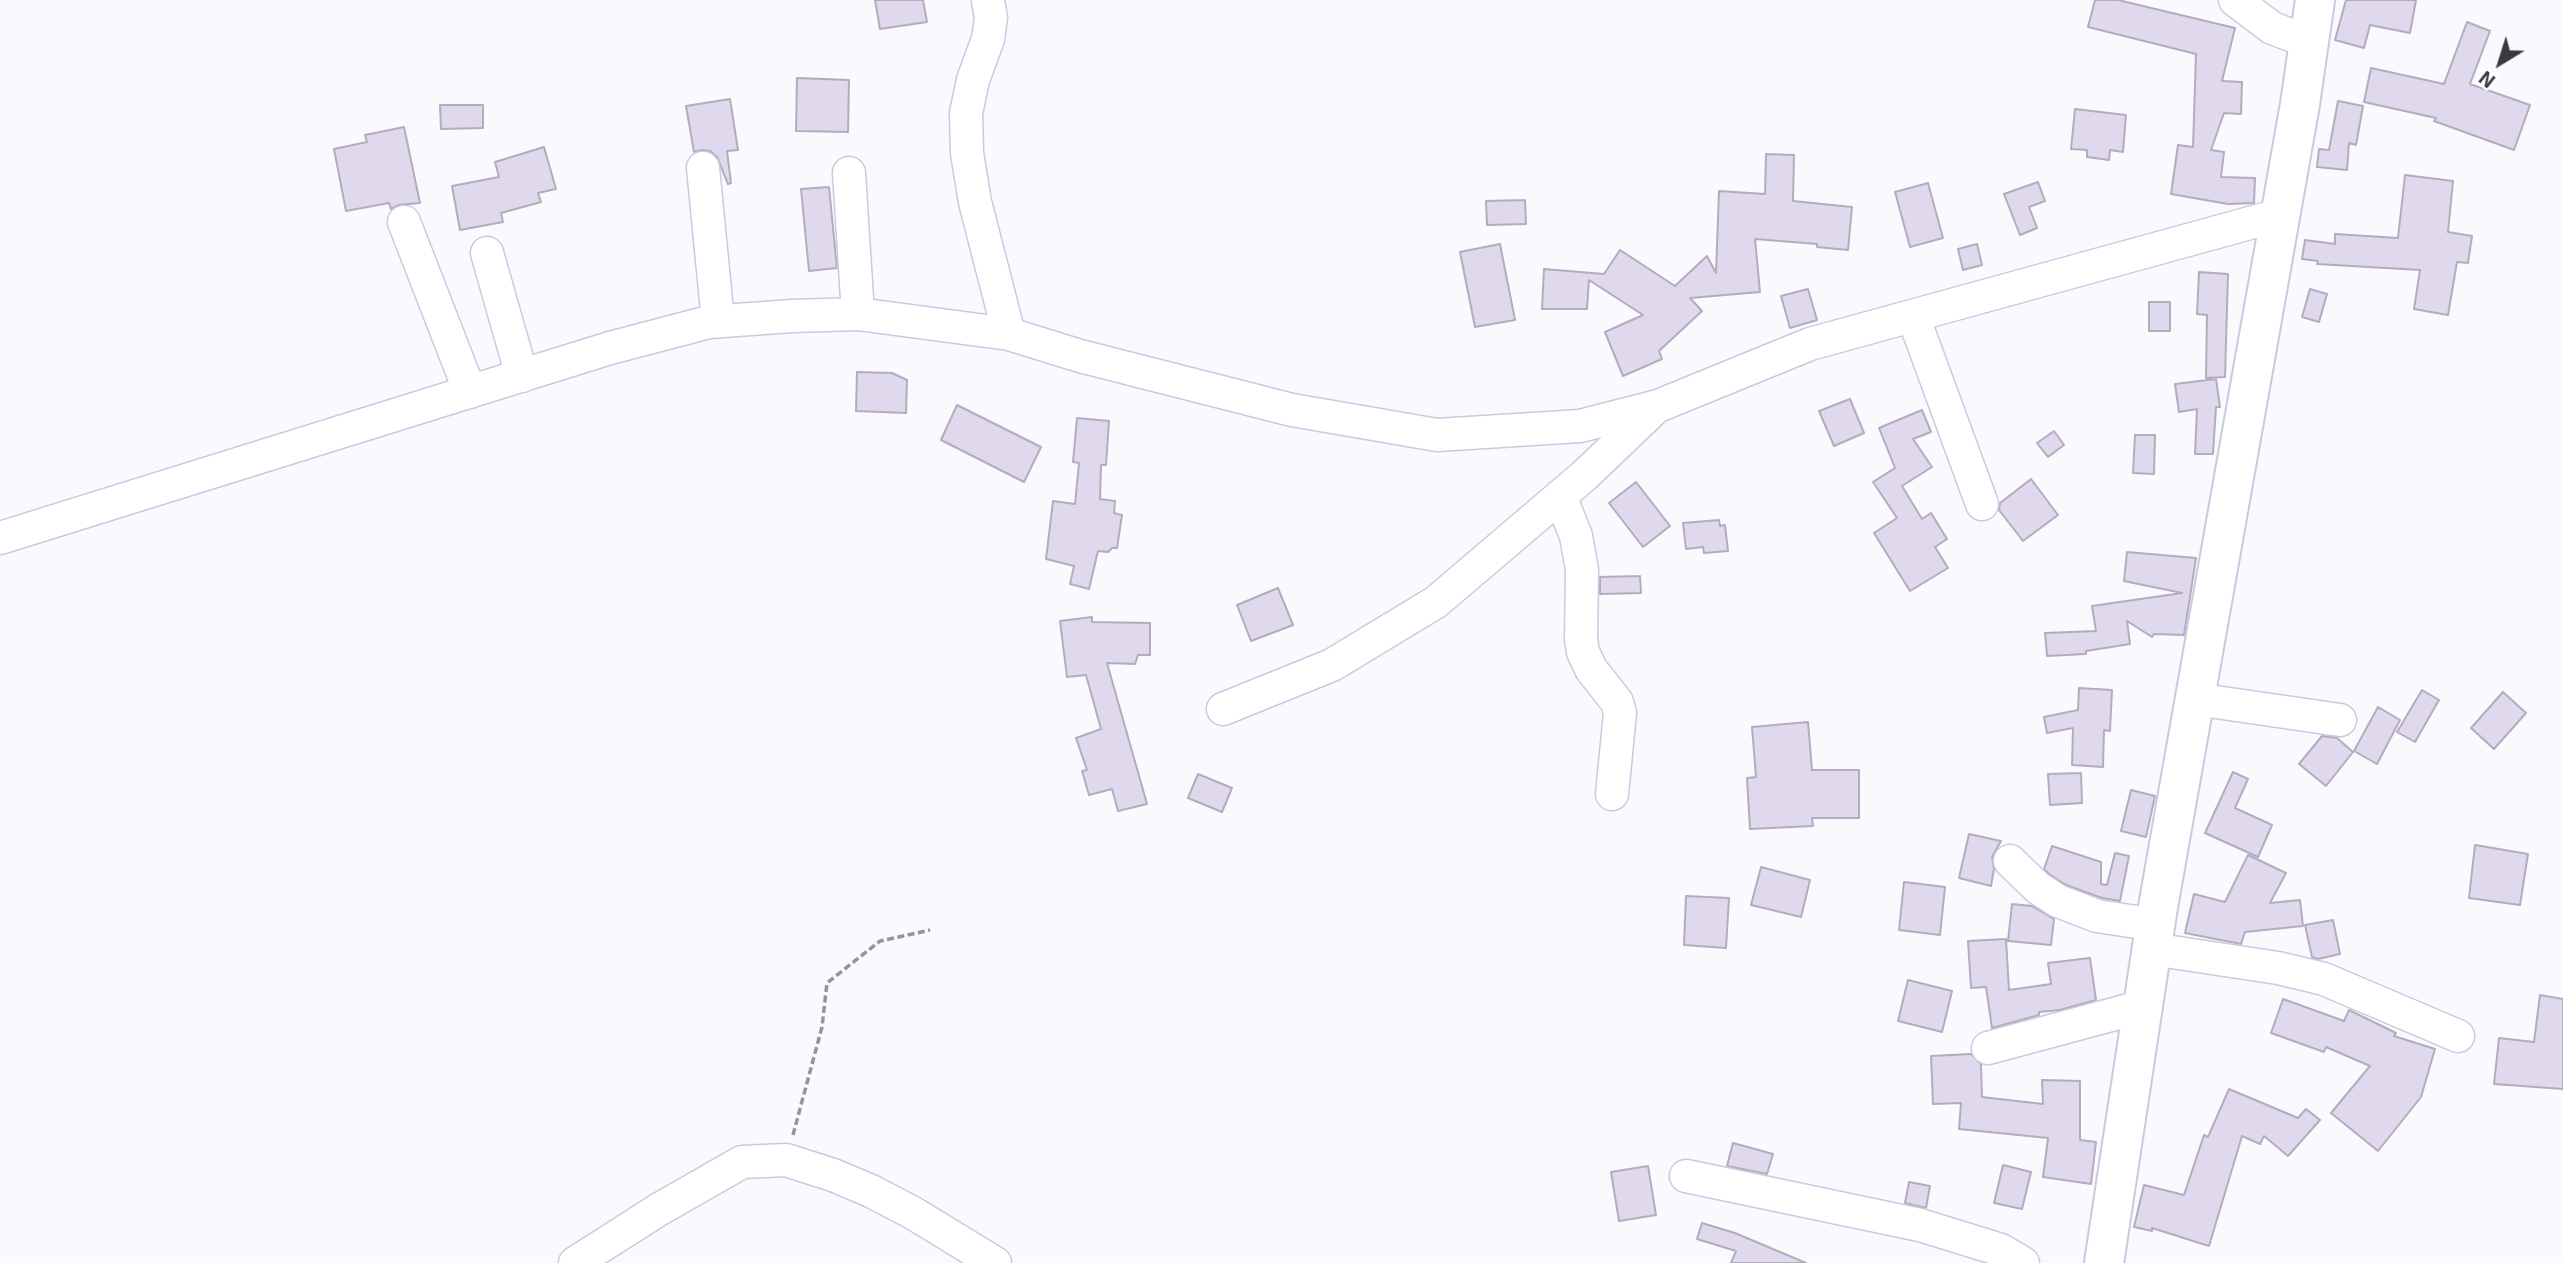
<!DOCTYPE html>
<style>
body{margin:0}
#map{position:relative;width:2563px;height:1263px;overflow:hidden;background:#f9fafe;font-family:"Exo 2",sans-serif}
canvas{display:block}
.north{position:absolute;left:2465px;top:28px;width:70px;height:70px;-webkit-text-stroke:5px #fff;paint-order:stroke;rotate:218deg;font-size:19px;font-weight:700;line-height:28px;text-align:center;color:#383941}
.north::after{content:'';display:block;margin:auto;width:24px;height:32px;background:#383941;clip-path:polygon(50% 0,100% 100%,50% 72%,0 100%)}
</style>
<div id="map">
<canvas width="2563" height="1263"></canvas>
<div class="north">N</div>
</div>
<script>
const ctx = document.querySelector('canvas').getContext('2d');
ctx.lineJoin = 'round';
function fillPath(path, color) { ctx.fillStyle = color; ctx.fill(path, 'evenodd'); }
const toPath = rows => new Path2D(rows.map(r => 'M' + r).join(''));
function trace(path, color, width, dash) { ctx.strokeStyle = color; ctx.lineWidth = width; ctx.lineCap = dash ? 'butt' : 'round'; ctx.setLineDash(dash || []); ctx.stroke(path); }
const building = toPath([
 [875,0,923,0,927,22,880,29,875,0],
 [2095,0,2118,0,2235,28,2222,81,2242,82,2241,114,2224,113,2211,150,2224,152,2221,177,2255,178,2254,203,2228,204,2171,194,2178,145,2193,147,2196,54,2088,27,2095,0],
 [2346,0,2416,0,2410,33,2370,25,2364,48,2335,40,2346,0],
 [2467,22,2490,31,2470,84,2530,105,2514,150,2434,121,2436,118,2364,102,2371,68,2444,84,2467,22],
 [797,78,849,80,848,132,796,131,797,78],
 [730,99,738,150,727,151,731,183,728,184,717,157,710,151,702,150,694,152,686,106,730,99],
 [2338,101,2363,106,2356,145,2349,143,2347,170,2317,167,2319,149,2329,150,2338,101],
 [440,105,483,105,483,128,441,129,440,105],
 [2075,109,2126,115,2123,152,2110,150,2109,160,2087,157,2087,150,2071,149,2075,109],
 [404,127,420,203,398,205,391,209,389,203,346,211,334,149,367,142,365,135,404,127],
 [544,147,556,189,538,193,541,202,501,213,503,222,460,230,452,186,499,177,495,162,544,147],
 [1766,154,1794,155,1793,201,1852,207,1848,250,1817,247,1817,244,1755,239,1760,292,1690,298,1702,311,1659,351,1662,359,1623,376,1605,332,1643,315,1589,280,1587,309,1542,309,1544,269,1604,274,1620,250,1675,286,1707,256,1716,273,1719,191,1765,194,1766,154],
 [2405,175,2453,181,2448,232,2472,236,2468,263,2457,262,2448,315,2414,309,2420,270,2317,264,2318,261,2302,259,2305,240,2335,244,2335,234,2398,238,2405,175],
 [2038,182,2045,201,2029,207,2037,228,2020,235,2004,194,2038,182],
 [1928,183,1943,238,1910,247,1895,192,1928,183],
 [829,187,837,268,809,271,801,189,829,187],
 [1525,200,1526,224,1487,225,1486,201,1525,200],
 [1500,244,1515,320,1475,327,1460,252,1500,244],
 [1977,244,1982,265,1963,270,1958,249,1977,244],
 [2199,272,2228,274,2225,377,2206,378,2207,315,2197,314,2199,272],
 [1808,289,1817,320,1790,328,1781,296,1808,289],
 [2310,289,2327,294,2319,322,2302,317,2310,289],
 [2149,302,2170,302,2170,331,2149,331,2149,302],
 [857,372,892,373,907,380,906,413,856,411,857,372],
 [2216,379,2220,407,2216,407,2213,454,2195,454,2197,409,2179,412,2175,384,2216,379],
 [1850,399,1864,433,1834,446,1819,411,1850,399],
 [957,405,1041,447,1024,482,941,440,957,405],
 [1922,410,1931,432,1913,439,1932,467,1902,486,1922,519,1931,513,1947,539,1935,547,1948,568,1910,591,1874,533,1897,518,1873,482,1895,468,1879,428,1922,410],
 [1077,418,1109,421,1106,465,1101,465,1100,499,1115,501,1114,513,1122,515,1117,548,1112,548,1108,552,1098,551,1089,589,1070,584,1074,566,1046,559,1053,501,1075,504,1079,463,1073,462,1077,418],
 [2054,431,2064,445,2048,457,2037,443,2054,431],
 [2135,435,2155,435,2154,474,2133,473,2135,435],
 [2031,479,2058,515,2023,541,1999,510,2000,503,2031,479],
 [1636,482,1670,526,1643,547,1609,503,1636,482],
 [1719,520,1720,526,1725,525,1728,551,1704,553,1703,547,1686,549,1683,523,1719,520],
 [2127,552,2196,558,2184,635,2154,634,2152,637,2127,621,2130,644,2086,651,2086,654,2047,656,2045,633,2096,631,2092,606,2182,593,2124,581,2127,552],
 [1640,576,1641,593,1600,594,1600,577,1640,576],
 [1278,588,1293,625,1251,641,1237,605,1278,588],
 [1092,617,1092,622,1150,623,1150,655,1138,655,1135,664,1107,663,1147,804,1118,811,1112,789,1089,795,1082,771,1087,770,1076,738,1101,729,1086,675,1067,677,1060,621,1092,617],
 [2079,688,2112,690,2110,731,2104,730,2103,767,2072,765,2073,728,2047,733,2044,717,2078,710,2079,688],
 [2422,690,2439,700,2415,742,2397,732,2422,690],
 [2503,692,2526,713,2494,749,2471,728,2503,692],
 [2378,707,2400,720,2377,764,2354,751,2378,707],
 [1808,722,1812,770,1859,770,1859,818,1812,818,1813,826,1750,829,1747,778,1756,777,1752,727,1808,722],
 [2322,736,2337,738,2353,752,2326,786,2299,764,2322,736],
 [2233,772,2248,779,2235,808,2272,825,2258,857,2205,833,2233,772],
 [2081,773,2082,803,2050,805,2048,774,2081,773],
 [1198,774,1232,788,1222,812,1188,798,1198,774],
 [2131,790,2155,796,2146,837,2121,831,2131,790],
 [1969,834,2001,841,1992,857,1994,869,1991,886,1959,878,1969,834],
 [2475,845,2528,854,2520,905,2469,898,2475,845],
 [2052,846,2101,862,2101,884,2107,885,2115,853,2129,856,2120,901,2102,898,2066,885,2049,874,2044,869,2052,846],
 [2248,855,2286,873,2270,903,2300,900,2303,926,2245,932,2241,944,2185,933,2194,894,2225,902,2248,855],
 [1761,867,1810,880,1801,917,1751,905,1761,867],
 [1904,882,1945,887,1940,935,1899,930,1904,882],
 [1686,896,1729,898,1726,948,1684,945,1686,896],
 [2012,904,2032,906,2054,919,2051,945,2008,941,2012,904],
 [2333,920,2340,954,2318,959,2312,957,2305,925,2333,920],
 [2006,939,2009,990,2051,984,2048,963,2090,958,2096,1000,2060,1010,2039,1012,2039,1015,1992,1028,1986,987,1971,988,1968,941,2006,939],
 [1908,980,1952,991,1942,1032,1898,1021,1908,980],
 [2540,995,2563,999,2563,1089,2494,1084,2499,1038,2534,1042,2540,995],
 [2283,999,2344,1021,2349,1010,2396,1033,2394,1036,2435,1049,2421,1097,2378,1151,2331,1113,2370,1066,2326,1047,2324,1052,2271,1033,2283,999],
 [1971,1054,1981,1064,1982,1097,2043,1104,2042,1080,2080,1081,2080,1140,2096,1142,2091,1184,2043,1177,2048,1138,1959,1129,1961,1103,1933,1104,1931,1056,1971,1054],
 [2229,1089,2298,1118,2306,1109,2320,1120,2288,1156,2264,1136,2260,1144,2242,1136,2209,1246,2152,1228,2152,1231,2134,1227,2144,1185,2184,1195,2204,1135,2208,1137,2229,1089],
 [1733,1143,1773,1154,1767,1174,1727,1166,1733,1143],
 [2003,1165,2031,1172,2022,1209,1994,1203,2003,1165],
 [1648,1166,1656,1215,1619,1221,1611,1172,1648,1166],
 [1909,1182,1930,1186,1926,1208,1905,1203,1909,1182],
 [1702,1223,1735,1233,1806,1263,1731,1263,1736,1251,1697,1239,1702,1223]
]);
fillPath(building, '#e0d8ec');
trace(building, '#b3acbf', 2);
const minor = toPath([
 [988,0,991,18,988,39,973,80,966,113,967,153,975,202,1009,334],
 [2235,0,2272,28,2309,42],
 [703,168,718,321],
 [849,173,858,314],
 [404,222,470,392],
 [487,253,522,376],
 [1913,316,1982,504],
 [1560,496,1576,536,1582,570,1581,639,1583,652,1591,669,1617,702,1620,713,1612,794],
 [0,538,610,348,709,322,792,316,858,314,1009,334,1080,356,1292,410,1437,435,1580,426,1658,406,1810,344,2279,215],
 [2195,699,2340,720],
 [1223,709,1332,665,1436,602,1585,475,1654,409],
 [2010,861,2038,888,2058,901,2097,916,2156,925],
 [2152,949,2278,968,2324,979,2458,1036],
 [1988,1048,2144,1006],
 [1686,1176,1920,1225,2001,1250,2023,1263],
 [575,1263,658,1210,742,1162,786,1160,833,1175,871,1191,913,1213,995,1263]
]);
const major = toPath([
 [2104,1263,2158,907,2300,104,2315,0]
]);
trace(minor, '#c8cbdf', 35);
trace(major, '#c8cbdf', 42);
trace(toPath([
 [793,1135,822,1027,827,983,880,941,930,930]
]), '#94959b', 3.5, [7, 3.5]);
trace(minor, '#fff', 32);
trace(major, '#fff', 38);
</script>
